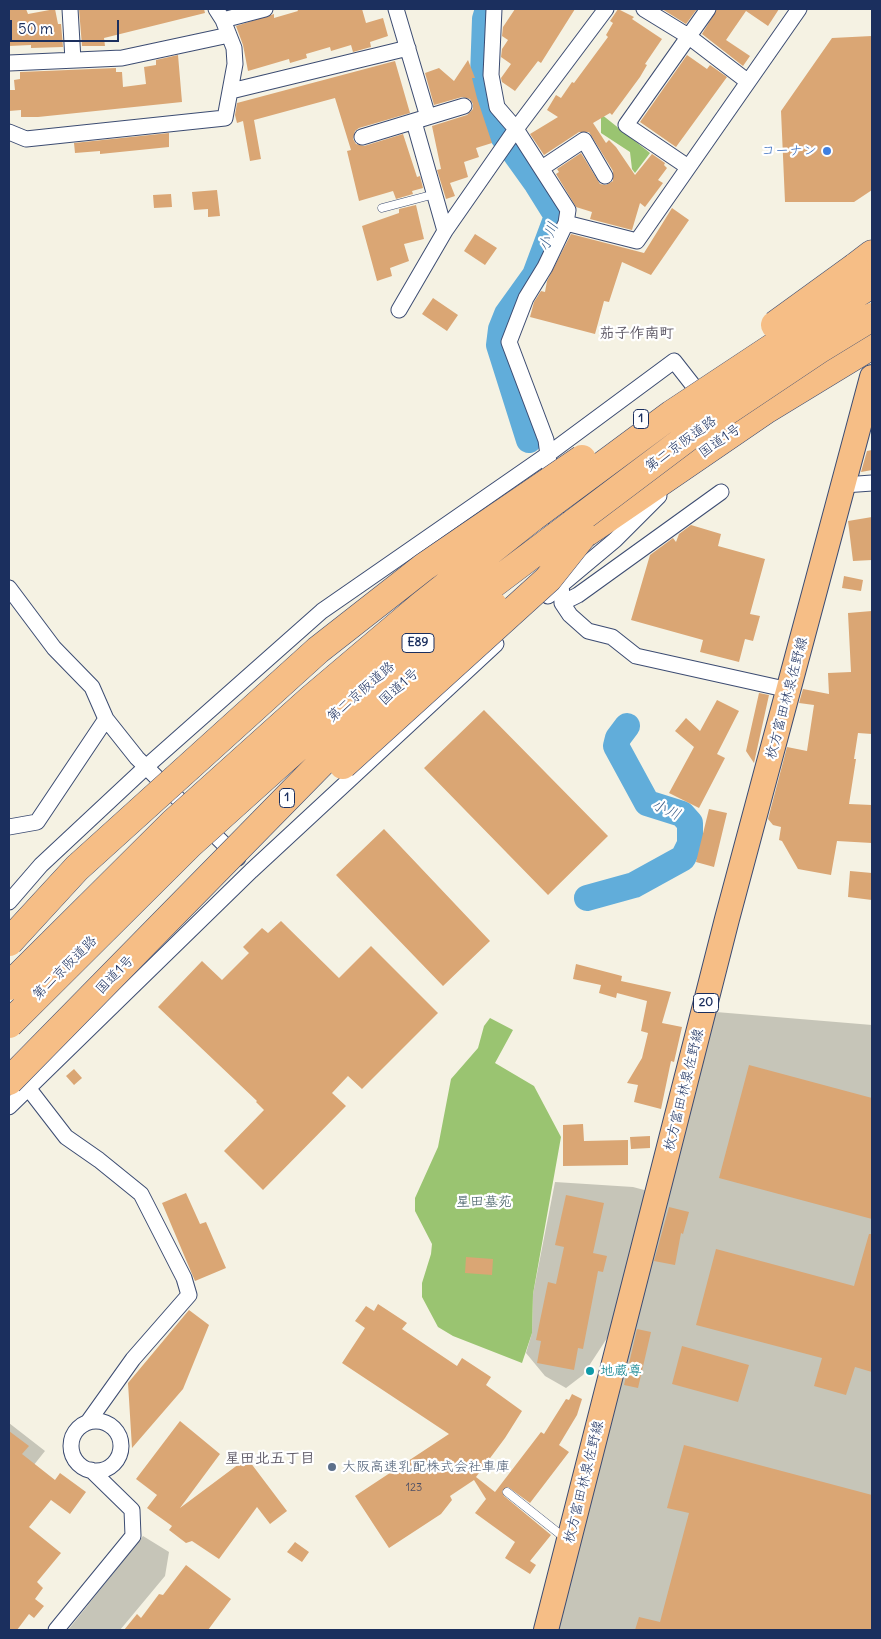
<!DOCTYPE html>
<meta charset="utf-8">
<style>
body{margin:0}
#map{position:relative;width:881px;height:1639px;overflow:hidden;background:#f5f2e3;font-family:Delius,sans-serif}
canvas{display:block}
.frame{position:absolute;inset:0;border:10px solid #1b2f5e;pointer-events:none}
.scale{position:absolute;left:10px;top:20px;width:109px;height:22px;box-sizing:border-box;border:2px solid #1b2f5e;border-top:0;padding-left:6px;font-size:15px;line-height:18px;white-space:nowrap;color:#1b2f5e;-webkit-text-stroke:4px #fff;paint-order:stroke}
</style>
<div id="map">
<canvas width="881" height="1639"></canvas>
<div class="frame"></div>
<div class="scale">50 m</div>
</div>
<script>
const ctx = document.querySelector('canvas').getContext('2d');
ctx.lineJoin = 'round';
function fillPath(path, color) { ctx.fillStyle = color; ctx.fill(path, 'evenodd'); }
const toPath = rows => new Path2D(rows.map(r => 'M' + r).join(''));
function trace(path, color, width, dash) { ctx.strokeStyle = color; ctx.lineWidth = width; ctx.lineCap = dash ? 'butt' : 'round'; ctx.setLineDash(dash || []); ctx.stroke(path); }
function write(font, color, halo, rows, align = 'center') {
  ctx.font = font + ' Delius,"Klee One",sans-serif'; ctx.lineWidth = 4.5; ctx.setLineDash([]); ctx.textBaseline = 'middle'; ctx.strokeStyle = halo; ctx.fillStyle = color; for (const [text, x, y, turn = 0] of rows) {
    ctx.save(); ctx.translate(x, y); ctx.rotate((+turn || 0) * Math.PI / 180); ctx.textAlign = isNaN(turn) ? turn : align; if (halo) ctx.strokeText(text, 0, 0); ctx.fillText(text, 0, 0); ctx.restore();
  }
}
fillPath(toPath([
 [716,1012,872,1025,872,1630,557,1630],
 [555,1182,633,1187,648,1191,613,1329,583,1375,566,1388,545,1376,526,1353,532,1333,533,1294],
 [9,1423,45,1451,9,1496],
 [143,1536,169,1552,165,1576,120,1630,68,1630]
]), '#c6c5b8');
fillPath(toPath([
 [601,114,650,153,635,173,632,169,630,152,601,133],
 [490,1018,513,1030,495,1063,534,1086,561,1137,533,1294,532,1333,522,1363,453,1336,438,1327,422,1297,422,1283,431,1254,432,1244,415,1211,415,1198,438,1147,451,1079,478,1048,484,1026]
]), '#9ac471');
trace(toPath([
 [488,9,485,19,483,76,489,108,499,131,537,184,557,216,535,275,507,314,501,329,499,345,529,440],
 [587,898,634,885,683,858,690,844,690,823,682,814,647,803,616,746,618,738,627,726]
]), '#61adda', 26);
fillPath(toPath([
 [9,9,26,9,28,14,55,9,58,24,61,24,63,47,31,48,31,45,9,46],
 [79,9,204,9,205,13,104,38,105,46,82,46],
 [297,9,362,9,366,23,383,18,388,36,370,42,371,47,353,52,351,45,331,51,330,47,306,54,307,58,290,63,289,59,248,71,243,45,236,26,274,14,274,18,298,11],
 [515,9,575,9,541,63,538,61,515,91,502,82,501,78,511,64,501,57,502,49,508,40,502,36,503,27],
 [618,9,634,17,632,19,662,39,645,64,647,65,640,77,612,115,610,113,593,123,606,143,609,140,616,147,635,175,652,154,665,163,664,165,667,168,658,180,663,183,645,207,640,203,632,230,590,219,592,212,576,207,556,174,559,172,557,169,581,153,600,184,606,185,613,181,613,171,589,132,579,132,544,155,530,134,558,117,547,110,556,95,561,98,572,82,574,83,608,37,606,35,613,23,610,21],
 [662,9,697,9,686,24],
 [717,9,779,9,768,26,746,11,726,40,750,56,743,66,702,34],
 [872,36,872,190,854,202,785,202,781,111,832,38],
 [178,55,182,102,38,117,21,117,21,110,9,111,9,90,15,90,14,80,20,79,20,72,116,68,116,72,122,72,123,87,146,84,144,67,156,65,156,60],
 [687,55,707,69,710,65,727,77,676,147,640,122],
 [468,60,475,78,472,78,477,98,492,143,476,148,479,157,464,162,468,177,450,183,455,196,446,199,437,170,441,169,432,126,467,115,473,109,473,104,470,99,462,97,434,105,425,73,439,68,454,81],
 [395,61,410,113,359,128,355,131,353,139,356,144,364,146,403,134,417,177,420,176,423,188,412,191,413,194,396,199,393,191,359,201,347,151,351,150,335,98,254,120,261,159,250,161,243,121,237,123,235,115,237,103],
 [169,133,169,147,100,154,100,151,75,153,74,143],
 [217,190,220,216,208,217,208,209,194,210,192,192],
 [171,194,172,207,154,208,153,195],
 [416,205,424,239,404,244,409,261,390,268,392,276,377,281,362,226,399,213,399,209],
 [672,208,689,220,651,275,622,262,609,302,604,301,595,334,530,317,534,302,541,291,545,292,547,281,571,234,644,253],
 [475,234,497,248,485,265,464,251],
 [433,298,458,315,447,331,422,314],
 [872,450,872,470,861,472,867,451],
 [872,517,872,560,853,561,848,521],
 [691,525,721,534,718,546,765,559,750,614,760,616,753,641,745,639,739,662,700,652,703,640,631,620,650,555,673,538,676,542,679,534],
 [844,576,863,580,861,591,842,588],
 [872,611,872,734,858,733,854,759,856,759,849,804,872,805,872,843,837,841,831,875,798,869,782,841,779,840,781,827,773,825,768,819,787,747,807,751,814,705,799,703,803,689,829,694,828,673,851,672,848,613],
 [759,693,769,695,754,763,746,751],
 [717,700,739,711,717,754,725,758,699,808,669,793,694,747,675,731,686,718,700,731],
 [484,710,608,836,548,895,424,768],
 [709,809,727,813,714,867,696,862],
 [384,829,490,941,443,986,336,875],
 [850,871,872,873,872,900,848,897],
 [281,921,339,978,371,946,438,1013,362,1089,348,1076,332,1093,346,1106,263,1190,224,1151,264,1110,256,1102,257,1101,158,1007,202,961,222,980,249,953,243,947,262,928,268,933],
 [576,964,622,976,621,981,671,992,662,1023,682,1027,674,1062,671,1061,661,1109,634,1102,638,1085,627,1083,642,1058,648,1033,641,1031,647,1001,617,993,616,998,599,993,601,985,573,979],
 [749,1065,872,1098,872,1219,719,1178],
 [74,1069,82,1078,74,1085,66,1076],
 [583,1124,584,1141,628,1140,628,1165,563,1166,563,1125],
 [650,1136,650,1148,631,1149,630,1137],
 [186,1193,200,1224,206,1222,226,1268,195,1281,162,1203],
 [566,1195,604,1203,593,1253,607,1256,603,1272,598,1271,583,1349,578,1348,574,1370,537,1363,541,1341,536,1340,548,1282,556,1284,564,1247,555,1245],
 [669,1207,689,1212,683,1234,681,1233,675,1265,654,1261],
 [869,1234,872,1234,872,1372,855,1367,846,1395,814,1386,822,1358,696,1325,716,1249,854,1286],
 [466,1257,493,1259,492,1275,465,1273],
 [378,1304,407,1323,402,1329,457,1366,462,1358,491,1377,486,1385,522,1411,505,1438,476,1477,495,1492,541,1432,544,1434,566,1399,569,1400,572,1394,582,1399,577,1415,559,1445,569,1452,530,1503,508,1487,502,1491,504,1496,551,1535,530,1561,536,1565,530,1574,505,1558,515,1542,475,1513,486,1499,474,1480,450,1496,452,1500,441,1514,389,1548,355,1496,449,1434,342,1363,365,1328,355,1321,366,1306,374,1311],
 [189,1310,209,1325,183,1389,132,1448,128,1383],
 [637,1329,651,1332,638,1388,624,1385],
 [682,1346,749,1365,738,1402,672,1384],
 [180,1421,220,1454,180,1508,247,1458,287,1511,270,1524,257,1507,219,1559,192,1541,186,1543,169,1530,172,1526,147,1508,157,1495,136,1479],
 [9,1431,29,1446,22,1454,55,1480,60,1473,86,1492,70,1514,51,1500,29,1527,61,1553,37,1582,43,1588,35,1599,44,1606,34,1618,29,1614,17,1630,9,1630],
 [684,1445,872,1495,872,1630,635,1630,639,1617,660,1622,689,1513,667,1508],
 [295,1542,309,1552,302,1562,287,1552],
 [186,1565,231,1599,208,1630,124,1630,137,1614,141,1618,159,1594,163,1595]
]), '#daa674');
const lane = toPath([
 [382,208,435,194],
 [507,1492,566,1539]
]);
const street = toPath([
 [70,9,73,60],
 [396,9,428,117],
 [494,9,491,75,497,107,516,129,568,210,566,223,545,267,526,298,509,342,546,440,559,540],
 [644,9,688,36,747,81],
 [223,20,265,9],
 [9,63,122,58,229,35],
 [231,91,408,48],
 [414,122,445,231],
 [9,132,26,139,225,118,235,64,234,48,223,20,216,9],
 [362,137,464,106],
 [688,167,626,125,708,9],
 [542,168,584,140,605,176],
 [566,223,637,241,799,9],
 [399,310,445,231,516,129,606,9],
 [844,485,872,483],
 [561,578,562,603,570,615,588,631,612,637,636,656,789,690],
 [9,588,54,648,92,687,106,719,137,758,238,858],
 [548,596,615,540,659,496],
 [562,603,578,595,721,492],
 [9,827,37,822,106,719],
 [9,902,41,865,147,766,322,611,547,455,674,361,692,384],
 [22,1080,66,1137,99,1160,141,1194,184,1278,189,1295,133,1359,88,1422],
 [9,1107,251,871,496,644],
 '71 1446a25 25 0 1 1 50 0a25 25 0 1 1-50 0Z',
 [56,1630,133,1536,132,1510,91,1470]
]);
const primary = toPath([
 [546,1630,727,919,872,377]
]);
const highway = toPath([
 [855,267,872,254],
 [583,535,767,409,872,345]
]);
trace(lane, '#3c4c72', 9);
trace(street, '#3c4c72', 17);
trace(primary, '#3c4c72', 26);
trace(highway, '#3c4c72', 29);
trace(lane, '#fff', 8);
trace(street, '#fff', 15);
trace(primary, '#f6be86', 24);
trace(highway, '#f6be86', 28);
const highwayBridge = toPath([
 [775,325,855,267],
 [343,765,548,579,583,535],
 [9,942,77,868,318,650,424,567,582,459],
 [9,986,173,823,311,699,422,605,533,517,672,414,805,326,872,284],
 [9,1024,190,844,329,719,440,624,688,437,818,350,872,317],
 [9,1081,389,694,493,605]
]);
trace(highwayBridge, '#3c4c72', 29, []);
trace(highwayBridge, '#f6be86', 28);
for (const [x, y, r, color] of [
 [827,151,5,"#3f7fe0"],
 [590,1371,5,"#0f9aa8"],
 [332,1467,5,"#5c6f8a"]
]) { const dot = new Path2D(); dot.arc(x, y, r, 0, 2 * Math.PI); ctx.fillStyle = color; ctx.fill(dot); trace(dot, '#fff', 2); }
write('11px', '#4b4d64', null, [
 ["123",414,1488]
]);
for (const [x, y, w] of [
 [641,419,15],
 [418,643,32],
 [287,798,15],
 [706,1003,25]
]) { const box = new Path2D(); box.roundRect(x - w / 2, y - 9.5, w, 19, 4); ctx.fillStyle = '#fff'; ctx.fill(box); trace(box, '#1b2f5e', 1); }
write('bold 12px', '#1b2f5e', null, [
 ["1",641,419],
 ["E89",418,643],
 ["1",287,798],
 ["20",706,1003]
]);
write('14px', '#366cbe', '#fff', [
 ["コーナン",817,151]
], 'right');
write('14px', '#1b2f5e', '#fff', [
 ["国道1号",720,441,-35],
 ["第二京阪道路",681,444,-36],
 ["国道1号",399,687,-42],
 ["第二京阪道路",361,692,-41],
 ["枚方富田林泉佐野線",787,698,-75],
 ["第二京阪道路",65,968,-45],
 ["国道1号",115,975,-46],
 ["枚方富田林泉佐野線",684,1090,-76],
 ["枚方富田林泉佐野線",584,1482,-76]
]);
write('14px', '#415c64', '#fff', [
 ["星田墓苑",484,1202]
]);
write('14px', '#0d838f', '#fff', [
 ["地蔵尊",600,1371]
], 'left');
write('14px', '#4e5e75', '#fff', [
 ["大阪高速乳配株式会社車庫",342,1467]
], 'left');
write('italic 15px', '#345b89', '#fff', [
 ["小川",549,237,-69],
 ["小川",666,810,24]
]);
write('bold 15px', '#5e5966', '#fff', [
 ["茄子作南町",637,334],
 ["星田北五丁目",270,1459]
]);
</script>
